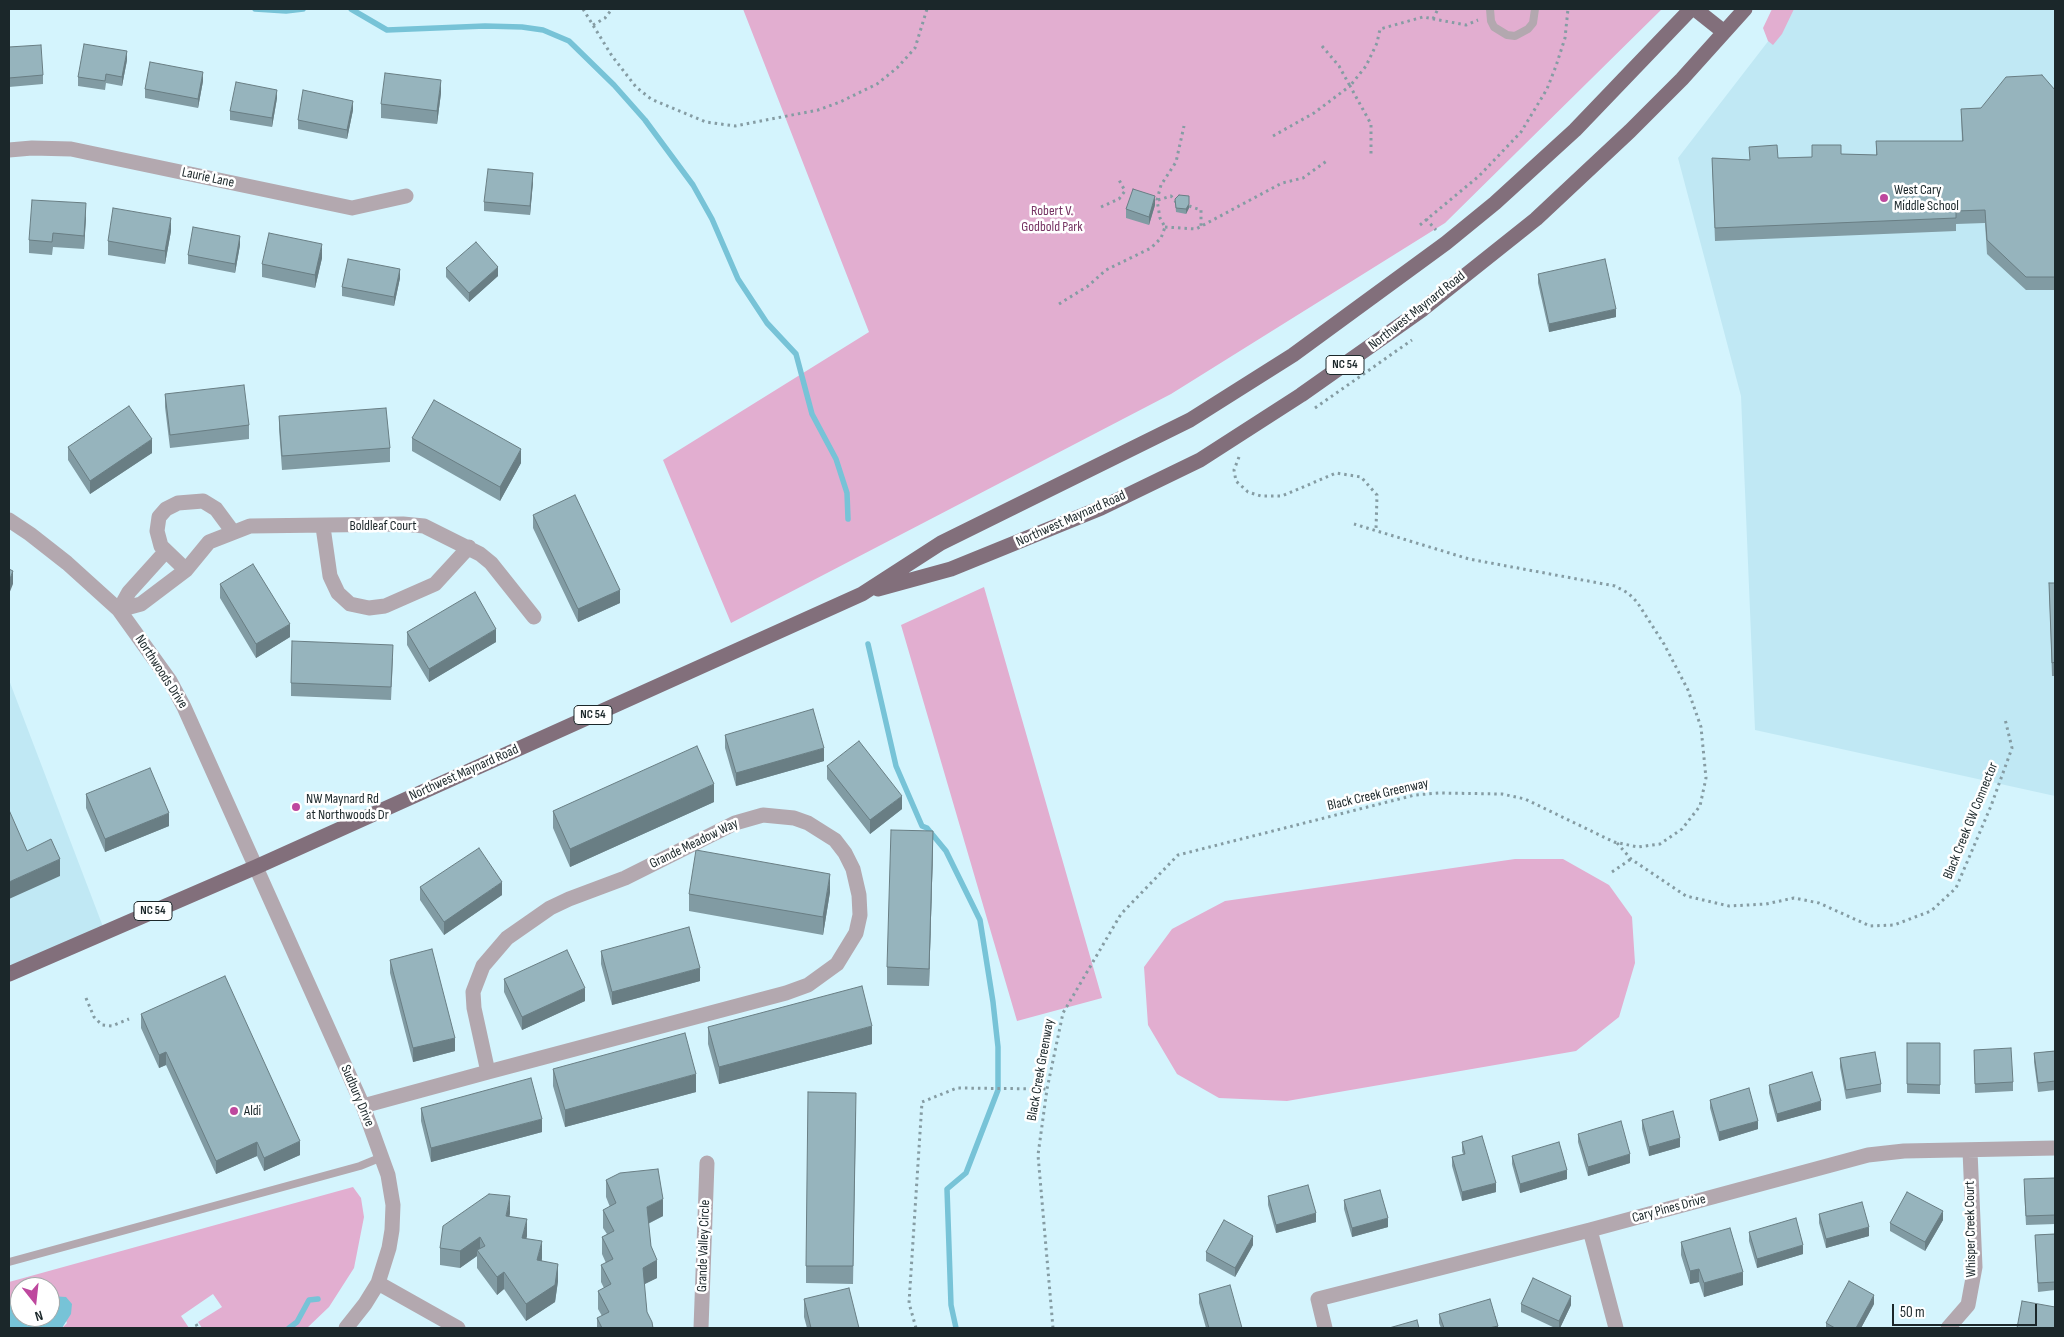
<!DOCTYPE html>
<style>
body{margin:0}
#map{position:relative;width:2064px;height:1337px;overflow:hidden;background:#d4f4fd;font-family:"Sofia Sans Condensed",sans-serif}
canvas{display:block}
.frame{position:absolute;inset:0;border:10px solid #1b272a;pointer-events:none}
.north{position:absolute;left:10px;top:1277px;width:50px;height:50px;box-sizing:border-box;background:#fff;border:1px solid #a4a9aa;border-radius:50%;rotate:164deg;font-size:14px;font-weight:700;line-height:20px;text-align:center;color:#1b272a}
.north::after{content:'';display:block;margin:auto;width:18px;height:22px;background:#be489e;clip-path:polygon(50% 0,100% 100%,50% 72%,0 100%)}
.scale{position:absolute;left:1892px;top:1304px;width:145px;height:22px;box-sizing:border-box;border:2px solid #1b272a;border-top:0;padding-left:6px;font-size:15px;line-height:18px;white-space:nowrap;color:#1b272a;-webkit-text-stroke:4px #fff;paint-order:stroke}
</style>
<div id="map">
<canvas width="2064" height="1337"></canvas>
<div class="frame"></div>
<div class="north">N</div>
<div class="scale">50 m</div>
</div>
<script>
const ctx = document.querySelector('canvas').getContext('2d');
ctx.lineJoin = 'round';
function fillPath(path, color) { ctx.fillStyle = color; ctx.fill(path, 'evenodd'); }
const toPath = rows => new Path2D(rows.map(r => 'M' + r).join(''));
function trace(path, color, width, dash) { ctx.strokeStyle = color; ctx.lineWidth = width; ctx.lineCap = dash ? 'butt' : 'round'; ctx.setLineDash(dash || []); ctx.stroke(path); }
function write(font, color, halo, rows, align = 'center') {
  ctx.font = font + ' "Sofia Sans Condensed",sans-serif'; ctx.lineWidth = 5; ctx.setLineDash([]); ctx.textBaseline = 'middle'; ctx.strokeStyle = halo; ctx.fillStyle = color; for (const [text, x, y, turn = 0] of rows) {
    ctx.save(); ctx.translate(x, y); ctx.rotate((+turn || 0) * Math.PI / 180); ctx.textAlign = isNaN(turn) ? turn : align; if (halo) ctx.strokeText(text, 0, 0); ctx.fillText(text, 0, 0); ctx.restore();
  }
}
fillPath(toPath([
 [1793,9,2055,9,2055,796,1755,730,1741,396,1678,158],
 [9,680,105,932,9,972]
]), '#c0e8f4');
fillPath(toPath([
 [743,9,1662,9,1445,223,1171,394,731,623,663,460,869,332],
 [1772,9,1794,9,1782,34,1773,45,1768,41,1763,28],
 [984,587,1102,998,1017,1021,901,625],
 [1515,859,1563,859,1609,885,1632,917,1635,963,1619,1017,1576,1051,1287,1101,1219,1098,1177,1074,1148,1025,1144,967,1172,929,1225,901],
 [353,1187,361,1198,364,1217,354,1268,329,1307,307,1328,202,1328,198,1322,222,1307,213,1294,181,1316,189,1328,62,1328,67,1323,54,1295,50,1296,50,1287,20,1287,20,1299,9,1300,9,1282]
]), '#e2aed0');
fillPath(toPath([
 [50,1296,66,1297,72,1304,71,1314,62,1328,9,1328,9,1300,20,1299,20,1317,50,1317]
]), '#77c3d7');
trace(toPath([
 [255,9,286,11,303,9],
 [351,9,387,30,485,26,522,27,543,30,569,41,614,85,645,120,693,185,712,219,738,279,767,323,796,354,812,414,836,459,847,493,848,519],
 [868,644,896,766,922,826,927,828,946,851,980,920,993,1002,998,1047,998,1090,966,1173,947,1189,951,1305,956,1328],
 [289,1328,297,1322,309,1300,318,1299]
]), '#77c3d7', 5.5);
trace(toPath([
 [583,9,612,56,636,87,651,99,706,122,735,126,818,110,840,102,877,84,897,68,915,48,927,9],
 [1433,19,1438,9],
 [593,25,605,18,612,9],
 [1322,46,1339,66,1350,86,1366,66,1377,43,1380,29,1423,17,1466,25,1478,20],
 [1273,136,1314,113,1350,86,1371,124,1371,157],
 [1158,200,1171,196,1176,202],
 [1189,206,1201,210,1201,226],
 [1101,207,1119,199,1125,191,1118,178],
 [1426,219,1436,230],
 [1420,225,1479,176,1521,132,1547,89,1556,66,1565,38,1568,9],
 [1165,227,1196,229,1282,183,1303,178,1328,160],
 [1059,304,1088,286,1106,270,1151,248,1161,238,1165,227,1160,218,1157,200,1161,185,1176,162,1184,126],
 [1315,408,1412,340],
 [1239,457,1234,470,1236,481,1248,492,1261,496,1282,496,1336,473,1361,477,1377,495,1376,530],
 [1617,843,1631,859,1686,896,1729,906,1766,904,1794,898,1819,903,1870,926,1894,925,1931,911,1956,888,1991,806,2012,748,2005,719],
 [1612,872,1631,859],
 [86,998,94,1017,102,1025,112,1026,129,1019],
 [196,1324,198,1328],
 [916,1328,909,1303,922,1102,957,1088,1047,1089],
 [1053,1328,1038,1155,1047,1089,1063,1013,1121,914,1178,855,1415,795,1439,793,1502,794,1525,799,1614,842,1638,847,1660,844,1682,829,1700,806,1706,778,1701,727,1688,690,1664,644,1637,602,1628,593,1615,586,1469,559,1354,524]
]), '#859ca3', 3, [2.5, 4]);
trace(toPath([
 [1490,9,1491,21,1494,27,1507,35,1515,36,1528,29,1533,23,1535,9],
 [9,1262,360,1166,382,1157]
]), '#b3a8af', 8);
trace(toPath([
 [9,150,32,148,71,149,352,208,406,196],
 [9,520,30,534,67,563,119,610,170,681,184,707,363,1106,388,1175,393,1205,392,1230,389,1248,378,1283,365,1304,346,1328],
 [323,527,330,576,338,593,350,604,369,608,385,606,435,584,469,547],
 [186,570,161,546,157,531,159,517,166,509,178,503,203,501,216,509,233,532],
 [119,610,141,604,186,570,209,542,250,526,403,524,424,526,480,554,491,563,534,617],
 [119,610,129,592,166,551],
 [763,815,794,818,808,823,835,840,845,853,853,869,859,895,860,915,856,933,837,964,808,985,786,993,488,1072,474,1008,473,992,483,966,507,938,550,908,569,899,625,878,735,823,763,815],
 [363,1106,488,1072],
 [1590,1230,1616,1328],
 [378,1283,458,1328],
 [701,1328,707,1163],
 [1325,1328,1318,1299,1590,1230,1868,1155,1904,1151,2055,1148],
 [1948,1328,1968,1305,1975,1267,1970,1151]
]), '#b3a8af', 15);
trace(toPath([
 [1695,9,1724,32],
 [878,589,951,569,1101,508,1200,460,1301,395,1423,309,1536,219,1630,131,1682,79,1745,9],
 [9,974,256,867,862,594,941,543,1190,420,1293,355,1446,243,1495,203,1575,130,1691,9]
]), '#826f7b', 15);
fillPath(toPath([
 [9,47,43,75,43,84,9,87],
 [127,60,122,86,106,83,105,90,78,86,78,77],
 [203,81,198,108,145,98,145,89],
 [2055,90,2055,290,2026,290,1987,254,1985,223,1956,224,1956,231,1715,241,1712,158,1749,160,1812,157,1812,145,1841,154,1876,155,1876,141,1962,141,1961,109,1981,108],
 [441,93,437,124,381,118,381,104],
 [277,98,272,127,230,120,230,111],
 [353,110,347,139,298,129,298,120],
 [533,182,530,215,484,211,484,202],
 [1175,199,1189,208,1186,214,1176,212],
 [1155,205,1149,225,1126,218,1126,209],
 [86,217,84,249,53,247,52,255,29,253,29,240],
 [171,231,165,264,108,255,108,241],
 [240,245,235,273,188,264,188,255],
 [322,258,315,288,262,277,262,264],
 [446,268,498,276,469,302,446,277],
 [1538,274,1616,317,1549,332,1538,283],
 [400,278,394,306,342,296,342,287],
 [165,394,249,425,249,439,170,448,165,407],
 [279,416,390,448,390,462,282,470,279,429],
 [412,438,521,463,500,501,412,451],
 [68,447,152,453,90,494,68,460],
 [533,515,620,603,578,622,533,528],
 [2049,583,2055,583,2055,676,2052,676],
 [220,584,290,637,256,658,220,598],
 [407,632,496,642,429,682,407,645],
 [393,658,391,700,291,696,291,683],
 [725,735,824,761,736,786,725,748],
 [827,766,902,809,870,834,827,779],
 [86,794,169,826,105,852,86,808],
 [714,802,570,867,553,828,553,811],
 [933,849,929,986,887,985,887,967],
 [420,887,502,895,444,935,420,900],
 [830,892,823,935,689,911,689,894],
 [601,951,700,981,612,1005,601,964],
 [390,960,455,1051,413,1062,390,973],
 [504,979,585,1001,522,1030,504,992],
 [141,1014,300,1155,264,1171,257,1156,216,1174,166,1065,159,1068,141,1028],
 [708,1027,872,1044,719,1084,708,1044],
 [1907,1043,1940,1043,1940,1094,1907,1093],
 [1974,1050,2013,1082,2013,1091,1975,1093],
 [2055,1051,2055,1090,2038,1092,2034,1062,2034,1053],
 [1840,1058,1881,1084,1881,1092,1846,1099,1840,1067],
 [553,1069,696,1092,565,1127,553,1086],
 [1769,1085,1821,1110,1777,1122,1769,1093],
 [1710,1100,1758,1129,1719,1141,1710,1108],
 [421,1108,542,1132,431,1162,421,1121],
 [856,1110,853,1284,806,1283,806,1266],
 [1642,1120,1680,1147,1649,1156,1642,1129],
 [1578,1134,1630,1163,1588,1176,1578,1142],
 [1462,1142,1496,1192,1462,1201,1452,1166,1452,1157,1463,1154,1462,1151],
 [1512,1156,1567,1179,1520,1193,1512,1164],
 [2055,1178,2055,1224,2026,1225,2024,1188],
 [606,1180,663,1216,648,1224,651,1246,657,1278,644,1284,647,1312,653,1328,597,1328,597,1318,602,1316,598,1309,598,1291,604,1288,601,1282,601,1265,606,1263,602,1254,602,1237,607,1234,603,1228,603,1210,610,1207,606,1197],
 [1268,1196,1316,1222,1276,1233,1268,1205],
 [1344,1200,1388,1227,1352,1237,1344,1209],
 [510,1213,509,1217,527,1236,526,1239,542,1258,542,1261,558,1281,555,1302,526,1321,504,1289,497,1295,477,1268,477,1256,460,1268,440,1265,440,1248],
 [1819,1214,1869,1236,1826,1248,1819,1223],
 [1943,1220,1925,1251,1890,1231,1890,1223],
 [1749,1232,1803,1254,1757,1268,1749,1241],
 [2055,1234,2055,1290,2038,1292,2035,1235],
 [1681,1242,1743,1285,1704,1297,1699,1282,1690,1284,1681,1255],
 [1253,1245,1235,1277,1206,1261,1206,1252],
 [1199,1294,1242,1328,1206,1328,1199,1303],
 [804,1299,859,1328,807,1328,804,1317],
 [1521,1304,1571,1305,1560,1328,1555,1328,1521,1312],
 [1874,1304,1861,1328,1826,1328,1826,1323],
 [1439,1314,1498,1328,1441,1328,1439,1323]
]), '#819ba3');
fillPath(toPath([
 [127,51,127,60,122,86,122,77],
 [203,72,203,81,198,108,198,99],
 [441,80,441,93,437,124,437,111],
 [277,90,277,98,272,127,272,118],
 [353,101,353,110,347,139,347,130],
 [533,173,533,182,530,215,530,206],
 [1155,196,1155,205,1149,225,1149,217],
 [86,203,86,217,84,249,84,236],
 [1189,204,1189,208,1186,214,1186,209],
 [171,218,171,231,165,264,165,251],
 [240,236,240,245,235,273,235,264],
 [322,244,322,258,315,288,315,275],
 [498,267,498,276,469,302,469,293],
 [400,269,400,278,394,306,394,297],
 [1616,309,1616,317,1549,332,1549,324],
 [152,439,152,453,90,494,90,481],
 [521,449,521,463,500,501,500,487],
 [13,571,13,584,9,594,9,581],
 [620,590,620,603,578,622,578,609],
 [290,624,290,637,256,658,256,644],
 [496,629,496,642,429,682,429,669],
 [824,748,824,761,736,786,736,773],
 [714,784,714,802,570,867,570,849],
 [902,796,902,809,870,834,870,820],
 [169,813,169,826,105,852,105,839],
 [933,831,933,849,929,986,929,969],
 [60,859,60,876,9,899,9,882],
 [830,874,830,892,823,935,823,917],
 [502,882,502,895,444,935,444,922],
 [700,968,700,981,612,1005,612,992],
 [585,988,585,1001,522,1030,522,1017],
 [872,1026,872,1044,719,1084,719,1067],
 [455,1038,455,1051,413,1062,413,1048],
 [166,1052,166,1065,159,1068,159,1055],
 [696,1074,696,1092,565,1127,565,1110],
 [1821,1101,1821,1110,1777,1122,1777,1114],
 [542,1119,542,1132,431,1162,431,1148],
 [1758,1121,1758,1129,1719,1141,1719,1132],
 [1680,1138,1680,1147,1649,1156,1649,1147],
 [300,1141,300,1155,264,1171,264,1158],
 [257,1142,257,1156,216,1174,216,1161],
 [1630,1154,1630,1163,1588,1176,1588,1167],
 [1567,1170,1567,1179,1520,1193,1520,1184],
 [1496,1183,1496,1192,1462,1201,1462,1192],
 [510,1196,510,1213,506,1234,506,1216],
 [663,1199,663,1216,647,1224,647,1207],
 [1943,1211,1943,1220,1925,1251,1925,1242],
 [1316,1213,1316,1222,1276,1233,1276,1225],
 [1388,1218,1388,1227,1352,1237,1352,1228],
 [527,1219,527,1236,522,1255,522,1238],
 [1869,1227,1869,1236,1826,1248,1826,1239],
 [1253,1236,1253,1245,1235,1277,1235,1268],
 [480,1237,480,1254,477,1250,477,1256,460,1268,460,1251],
 [542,1241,542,1258,537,1277,537,1260],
 [1803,1245,1803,1254,1757,1268,1757,1259],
 [657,1260,657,1278,643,1285,643,1268],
 [558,1264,558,1281,555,1302,526,1321,526,1304],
 [1699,1269,1699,1282,1690,1284,1690,1271],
 [504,1272,504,1289,497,1295,497,1277],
 [1743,1272,1743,1285,1704,1297,1704,1283],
 [1874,1295,1874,1304,1861,1328,1856,1328],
 [1571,1296,1571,1305,1560,1328,1559,1328,1559,1321],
 [1498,1326,1498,1328,1489,1328]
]), '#697e84');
const building = toPath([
 [84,44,127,51,122,77,106,74,105,81,78,77,84,44],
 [41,45,43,75,9,78,9,47,41,45],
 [150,62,203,72,198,99,145,89,150,62],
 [385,73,441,80,437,111,381,104,385,73],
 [2042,75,2055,90,2055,277,2026,277,1987,240,1985,210,1956,211,1956,218,1715,228,1712,158,1750,160,1749,147,1777,145,1778,158,1812,157,1812,145,1841,145,1841,154,1877,155,1876,141,1963,141,1961,109,1981,108,2006,77,2042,75],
 [236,82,277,90,272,118,230,111,236,82],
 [303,90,353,101,347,130,298,120,303,90],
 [488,169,533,173,530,206,484,202,488,169],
 [1133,189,1155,196,1149,217,1126,209,1133,189],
 [1179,195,1189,196,1189,204,1186,209,1176,208,1175,199,1179,195],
 [32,200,86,203,84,236,53,233,52,242,29,240,32,200],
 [113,208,171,218,165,251,108,241,113,208],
 [193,227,240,236,235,264,188,255,193,227],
 [269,233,322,244,315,275,262,264,269,233],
 [476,242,498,267,469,293,446,268,476,242],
 [348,259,400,269,394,297,342,287,348,259],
 [1605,259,1616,309,1549,324,1538,274,1605,259],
 [244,385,249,425,170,435,165,394,244,385],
 [434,400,521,449,500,487,412,438,434,400],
 [129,406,152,439,90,481,68,447,129,406],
 [386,408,390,448,282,456,279,416,386,408],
 [575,495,620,590,578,609,533,515,575,495],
 [253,564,290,624,256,644,220,584,253,564],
 [9,569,13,571,9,581,9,569],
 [2049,583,2055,583,2055,662,2052,663,2049,583],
 [475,592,496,629,429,669,407,632,475,592],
 [292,641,393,645,391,687,291,683,292,641],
 [813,709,824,748,736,773,725,735,813,709],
 [859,741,902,796,870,820,827,766,859,741],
 [697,746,714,784,570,849,553,811,697,746],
 [150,768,169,813,105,839,86,794,150,768],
 [9,810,27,851,51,839,60,859,9,882,9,810],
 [891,830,933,831,929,969,887,967,891,830],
 [479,848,502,882,444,922,420,887,479,848],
 [696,850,830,874,823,917,689,894,696,850],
 [689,927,700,968,612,992,601,951,689,927],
 [432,949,455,1038,413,1048,390,960,432,949],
 [567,950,585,988,522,1017,504,979,567,950],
 [225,976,300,1141,264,1158,257,1142,216,1161,166,1052,159,1055,141,1014,225,976],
 [862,986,872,1026,719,1067,708,1027,862,986],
 [685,1033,696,1074,565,1110,553,1069,685,1033],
 [1907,1043,1940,1043,1940,1085,1907,1084,1907,1043],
 [2011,1048,2013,1082,1975,1084,1974,1050,2011,1048],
 [2055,1051,2055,1081,2038,1083,2034,1053,2055,1051],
 [1875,1052,1881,1084,1846,1090,1840,1058,1875,1052],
 [1812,1072,1821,1101,1777,1114,1769,1085,1812,1072],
 [531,1078,542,1119,431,1148,421,1108,531,1078],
 [1749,1088,1758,1121,1719,1132,1710,1100,1749,1088],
 [808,1092,856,1093,853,1266,806,1266,808,1092],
 [1673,1111,1680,1138,1649,1147,1642,1120,1673,1111],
 [1621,1121,1630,1154,1588,1167,1578,1134,1621,1121],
 [1482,1136,1496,1183,1462,1192,1452,1157,1465,1154,1462,1142,1482,1136],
 [1559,1142,1567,1170,1520,1184,1512,1156,1559,1142],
 [658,1169,663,1199,647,1207,651,1246,657,1260,643,1268,647,1312,652,1322,653,1328,602,1328,597,1318,609,1312,598,1291,611,1284,601,1265,613,1259,602,1237,614,1231,603,1210,616,1203,606,1180,620,1173,658,1169],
 [2055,1178,2055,1215,2026,1216,2024,1179,2055,1178],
 [1308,1185,1316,1213,1276,1225,1268,1196,1308,1185],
 [1380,1190,1388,1218,1352,1228,1344,1200,1380,1190],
 [1907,1192,1943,1211,1925,1242,1890,1223,1907,1192],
 [489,1194,510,1196,506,1216,527,1219,522,1238,542,1241,537,1260,558,1264,555,1285,526,1304,504,1272,497,1277,477,1250,485,1246,480,1237,460,1251,440,1248,443,1226,489,1194],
 [1862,1202,1869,1227,1826,1239,1819,1214,1862,1202],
 [1796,1218,1803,1245,1757,1259,1749,1232,1796,1218],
 [1224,1220,1253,1236,1235,1268,1206,1252,1224,1220],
 [1730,1228,1743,1272,1704,1283,1699,1269,1690,1271,1681,1242,1730,1228],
 [2055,1234,2055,1282,2038,1283,2035,1235,2055,1234],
 [1533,1278,1571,1296,1559,1321,1521,1304,1533,1278],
 [1849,1281,1874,1295,1856,1328,1835,1328,1826,1323,1849,1281],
 [1230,1285,1242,1328,1209,1328,1199,1294,1230,1285],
 [849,1288,859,1328,811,1328,804,1299,849,1288],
 [1490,1299,1498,1326,1489,1328,1444,1328,1439,1314,1490,1299],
 [2022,1301,2055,1307,2055,1328,2017,1328,2022,1301],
 [1417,1320,1419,1328,1389,1328,1417,1320]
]);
fillPath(building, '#96b4bd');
trace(building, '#697e84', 1);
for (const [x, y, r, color] of [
 [1884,198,5,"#be489e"],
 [296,807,5,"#be489e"],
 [234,1111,5,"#be489e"]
]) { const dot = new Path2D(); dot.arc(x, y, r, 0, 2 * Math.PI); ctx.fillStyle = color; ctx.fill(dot); trace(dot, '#fff', 2); }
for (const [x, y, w] of [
 [1345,365,38],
 [593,715,38],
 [153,911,38]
]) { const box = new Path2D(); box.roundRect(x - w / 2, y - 9.5, w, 19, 4); ctx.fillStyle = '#fff'; ctx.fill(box); trace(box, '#1b272a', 1); }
write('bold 12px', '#1b272a', null, [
 ["NC 54",1345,365],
 ["NC 54",593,715],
 ["NC 54",153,911]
]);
write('14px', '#1b272a', '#fff', [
 ["Laurie Lane",208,178,12],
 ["Northwest Maynard Road",1417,311,-38],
 ["Northwest Maynard Road",1071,519,-24],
 ["Boldleaf Court",383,526],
 ["Northwoods Drive",161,672,57],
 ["Northwest Maynard Road",464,773,-24],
 ["Black Creek Greenway",1378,795,-13],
 ["Black Creek GW Connector",1971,821,-68],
 ["Grande Meadow Way",694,844,-26],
 ["Black Creek Greenway",1041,1070,-80],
 ["Sudbury Drive",357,1096,67],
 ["Cary Pines Drive",1669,1209,-15],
 ["Whisper Creek Court",1971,1229,-91],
 ["Grande Valley Circle",704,1246,-88]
]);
write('14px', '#1b272a', '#fff', [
 ["West Cary",1894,190],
 ["Middle School",1894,206],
 ["NW Maynard Rd",306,799],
 ["at Northwoods Dr",306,815],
 ["Aldi",244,1111]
], 'left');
write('14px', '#763463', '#fff', [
 ["Robert V.",1052,211],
 ["Godbold Park",1052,227]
]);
</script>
